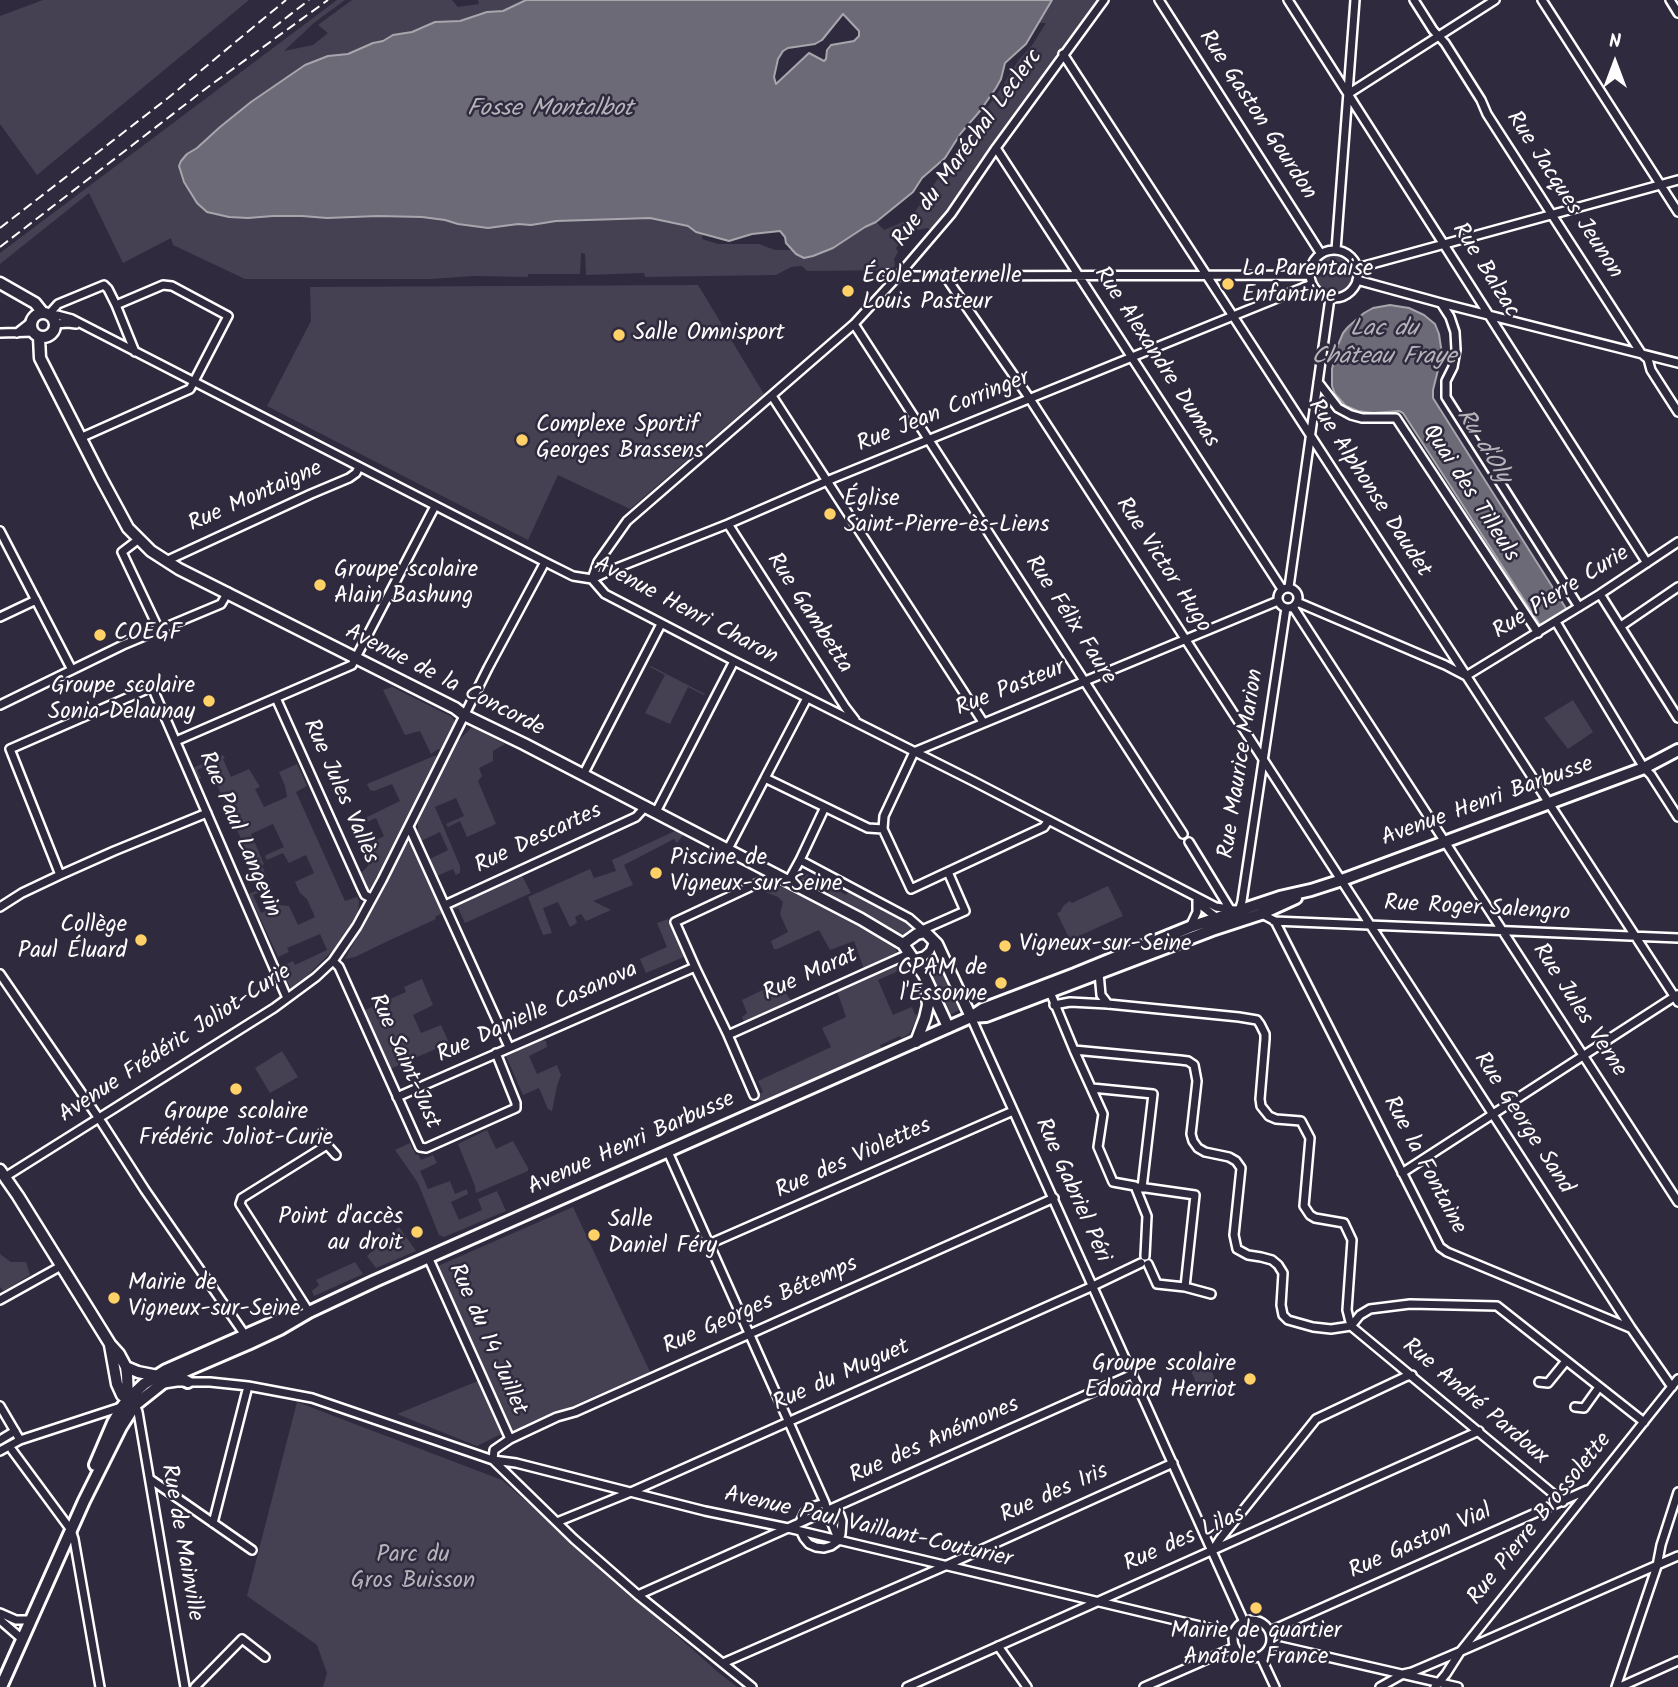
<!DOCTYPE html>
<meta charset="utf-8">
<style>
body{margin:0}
#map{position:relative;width:1678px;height:1687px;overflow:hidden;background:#2f2a3d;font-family:Kalam,sans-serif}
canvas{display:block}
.north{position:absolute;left:1580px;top:28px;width:70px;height:70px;-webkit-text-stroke:5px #2f2a3d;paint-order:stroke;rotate:0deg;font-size:19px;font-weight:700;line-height:28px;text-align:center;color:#fff}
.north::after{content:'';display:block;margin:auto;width:24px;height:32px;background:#fff;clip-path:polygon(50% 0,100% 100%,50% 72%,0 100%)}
</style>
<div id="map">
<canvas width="1678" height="1687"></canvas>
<div class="north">N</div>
</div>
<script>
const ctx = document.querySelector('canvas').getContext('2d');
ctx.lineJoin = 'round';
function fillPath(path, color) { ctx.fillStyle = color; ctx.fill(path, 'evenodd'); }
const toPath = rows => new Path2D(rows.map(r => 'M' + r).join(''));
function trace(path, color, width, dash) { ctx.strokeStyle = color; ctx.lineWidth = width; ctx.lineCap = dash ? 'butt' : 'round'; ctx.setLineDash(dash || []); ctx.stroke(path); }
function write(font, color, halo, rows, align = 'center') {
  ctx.font = font + ' Kalam,sans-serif'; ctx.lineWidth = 5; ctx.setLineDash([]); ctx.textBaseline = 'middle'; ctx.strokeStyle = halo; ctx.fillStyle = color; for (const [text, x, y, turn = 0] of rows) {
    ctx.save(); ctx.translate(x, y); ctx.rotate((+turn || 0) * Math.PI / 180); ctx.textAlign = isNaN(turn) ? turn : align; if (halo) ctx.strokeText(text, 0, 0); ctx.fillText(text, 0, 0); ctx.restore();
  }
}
fillPath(toPath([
 [43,0,249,0,37,175,0,124,0,16],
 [337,0,345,0,315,22,284,51,313,45,328,33,318,25,352,0,452,0,458,7,479,4,478,0,570,0,483,18,481,14,460,21,445,21,418,28,412,32,393,35,383,41,378,41,348,54,328,56,305,65,237,114,197,148,187,154,181,175,190,193,229,217,248,218,273,216,302,216,327,218,378,216,422,217,445,220,458,224,488,228,518,224,531,225,556,221,650,218,688,226,703,234,702,239,718,244,759,244,775,250,792,250,796,254,813,256,833,248,865,227,876,222,884,230,910,219,1003,85,1018,61,1033,44,1046,23,1038,23,1052,0,1103,0,1051,65,933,230,927,228,918,230,915,225,896,248,898,252,894,259,895,265,892,270,807,271,802,266,791,267,776,275,645,277,644,273,586,275,585,254,581,253,580,274,528,274,528,277,474,276,430,279,245,279,173,245,171,238,123,263,89,193,0,264,0,253],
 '1312 274a21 21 0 1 1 42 0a21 21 0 1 1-42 0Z',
 [698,285,764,394,630,509,558,475,528,540,267,406,311,321,310,287],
 [651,666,705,694,704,695,688,687,670,724,645,713,665,675,650,667],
 [392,687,452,717,454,720,454,724,441,750,438,749,431,754,420,731,405,735,383,690],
 [1573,700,1593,732,1568,749,1544,718],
 [472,727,505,744,493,751,493,761,479,768,482,776,478,781,496,824,467,837,460,821,448,827,446,824,464,816,456,798,435,807,460,866,460,873,456,875,453,869,437,876,430,859,448,850,440,832,421,841,418,832,418,822,459,740],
 [223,755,225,758,223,759,231,777,249,769,260,787,255,789,264,807,287,797,285,786,279,772,297,764,307,786,296,792,345,901,357,897,359,901,358,913,334,949,304,979,291,988,284,976,288,972,285,965,293,961,295,965,327,950,320,934,287,948,289,952,278,957,249,894,270,885,271,887,253,895,261,913,279,905,289,906,298,925,315,917,307,899,300,893,295,882,314,873,306,855,289,863,283,853,267,860,265,857,266,855,284,847,273,824,251,834,264,864,262,866,267,877,259,879,208,765,197,770,201,778,197,780,193,770,193,768],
 [434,756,437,756,370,890,366,888,359,875,368,866,369,859,365,846,384,836,376,818,356,827,355,823,400,801,392,784,374,791,370,790,367,784],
 [675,831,683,835,677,843,674,839,624,865,633,885,593,901,611,910,586,921,581,914,575,917,577,923,570,927,558,902,543,908,552,933,543,935,528,897,590,869,594,878,616,871,612,860],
 [407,843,411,843,434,893,437,894,437,898,443,913,435,917,436,919,388,941,355,957,345,959],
 [804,873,846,895,849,891,899,916,916,930,914,933,905,935,899,933,839,899,838,900,800,881],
 [522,876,531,893,465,923,458,908,451,910,450,907,453,904],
 [768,885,782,887,820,905,883,938,894,946,897,953,864,969,854,941,830,950,819,930,777,949,774,949,771,941,788,932,780,914,783,902,778,897,758,889],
 [1108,886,1123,916,1070,940,1057,913,1060,912,1064,905,1070,901,1072,903],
 [668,919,686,956,646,973,640,959,667,947,657,923],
 [936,952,961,1005,961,1009,950,1015,922,960],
 [905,962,901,970,878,980,893,1015,912,1007,915,1015,920,1013,909,1034,902,1038,900,1036,880,1045,881,1048,759,1102,756,1096,763,1092,758,1081,831,1047,822,1028,846,1017,837,991],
 [422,979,433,1005,413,1015,421,1033,441,1025,449,1043,390,1069,363,1011,406,992,404,987],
 [777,983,792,1001,749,1019,749,1021,744,1021,742,1017,747,1013,742,1000],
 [537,1039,546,1041,547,1047,529,1056,537,1074,557,1065,561,1075,557,1086,552,1111,548,1109,539,1088,523,1095,505,1054],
 [282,1051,298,1077,270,1093,255,1068],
 [487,1130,496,1149,513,1141,528,1168,528,1171,476,1193,475,1186,458,1144],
 [410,1143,416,1155,418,1154,421,1160,433,1155,437,1163,420,1171,428,1189,450,1181,455,1194,467,1189,468,1194,451,1202,459,1220,482,1210,478,1199,497,1191,506,1211,444,1237,439,1235,418,1183,395,1150],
 [573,1207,650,1372,513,1432,438,1266],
 [399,1227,416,1251,376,1268,367,1256],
 [0,1254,11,1262,26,1262,30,1275,4,1291,0,1287],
 [355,1262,363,1274,314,1296,312,1291,319,1285,316,1280],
 [1204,1354,1216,1381,1199,1389,1187,1362],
 [478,1381,501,1434,477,1446,397,1414],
 [297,1402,502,1480,719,1673,737,1687,323,1687,327,1673,317,1645,247,1596]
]), '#464152');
const water = toPath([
 [526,0,1052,0,1026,44,1005,63,1001,79,996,88,980,111,961,133,945,158,922,178,913,192,876,222,865,227,833,248,813,256,804,258,796,254,786,243,785,237,780,231,752,234,729,241,696,232,688,226,650,218,556,221,531,225,518,224,488,228,458,224,445,220,422,217,378,216,327,218,302,216,273,216,248,218,229,217,207,212,197,203,184,182,179,166,181,161,187,154,197,148,220,127,251,102,305,65,328,56,348,54,373,43,383,41,393,35,412,32,435,22,460,21,487,12,503,11,526,0],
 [843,14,859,31,859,36,854,41,831,45,827,50,826,59,824,61,809,53,776,84,774,77,778,59,783,51,788,48,815,44,822,40,843,14],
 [1390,305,1409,308,1424,315,1435,324,1439,334,1442,354,1433,390,1433,398,1567,610,1541,626,1403,413,1399,411,1373,413,1358,411,1346,406,1335,394,1332,386,1332,369,1338,345,1343,333,1348,327,1364,313,1373,308,1390,305]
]);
fillPath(water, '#6d6a77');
trace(water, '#a7a6ad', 2);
const street = toPath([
 [1159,0,1321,254],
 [1288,0,1647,563],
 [1414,0,1433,30,1445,43,1481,100,1487,114,1641,353,1648,359,1651,370,1678,412],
 [1542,0,1678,212],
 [1670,0,1678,13],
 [1063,54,1678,1002],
 [1348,94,1495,0],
 [996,148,1282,589],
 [1336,250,1355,0],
 '1310 274a24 24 0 1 1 48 0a24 24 0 1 1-48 0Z',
 [1357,268,1678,180],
 [888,274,898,276,1310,275],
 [945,276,1030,399,1631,1328,1672,1387],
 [1357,280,1441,303,1678,363],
 [1441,303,1450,317,1455,332,1456,350,1453,367,1446,381,1446,397,1579,607],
 [49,314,58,304,104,285,108,289,116,305,135,352],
 [52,316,57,315,72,319,545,562,573,576,592,579,605,594,734,661,973,781,1216,907,1234,910],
 [56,324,68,323,76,324],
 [854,324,1183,834],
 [0,333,33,332],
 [17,333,31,322],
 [1318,382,1338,408,1351,415,1362,418,1396,418,1538,633],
 [772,396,983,722],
 [80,438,190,389,228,316,172,286,163,285,116,305],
 [728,524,845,707,855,720],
 [0,531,72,670],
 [139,539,122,552,159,630],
 [166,561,311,494,349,478,356,473,359,467],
 [592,579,598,562,627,521,854,324,898,276,951,214,996,148,1104,0],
 [592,579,609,571,728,524,834,478,1312,284],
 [1289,587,1330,298],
 '1278 598a10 10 0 1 1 20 0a10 10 0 1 1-20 0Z',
 [1600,594,1678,718],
 [1297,602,1445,665,1466,676,1600,594,1678,542],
 [1293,607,1678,1202],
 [0,617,36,600],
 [1556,622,1644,768,1651,775,1678,817],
 [1621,626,1678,587],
 [276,698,362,889,365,895,371,898],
 [807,698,765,778,868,828,883,829],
 [0,705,123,645,221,604,228,592],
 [176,741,352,665,435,506],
 [583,775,661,624],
 [656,812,734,661],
 [1048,821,1044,827,911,889,883,829,884,816,914,752,1278,601],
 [409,827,509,1047],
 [1189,842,1230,909],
 [728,849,765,778],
 [800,860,825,807],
 [60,875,10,749,152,687,287,998],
 [789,880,800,860,909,918,925,932],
 [1198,903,1217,918],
 [445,905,636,817,646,806],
 [0,907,22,893,60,875,114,851,207,813],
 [1239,912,1242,901,1286,608],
 [1260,913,1275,921],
 [1274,921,1678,938],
 [1275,921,1440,1247,1447,1252,1630,1328],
 [1190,927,1197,912,1197,900],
 [922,930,965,911,948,872],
 [913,959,924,956,930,951,934,941],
 [333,961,339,967,420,1147,426,1148,516,1108,516,1103,496,1053],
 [1099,973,1101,995,1108,1004],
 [0,974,102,1123,145,1190,245,1335],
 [1050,992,1074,1050,1103,1114,1098,1147,1113,1182,1135,1186,1147,1216,1145,1256],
 [1054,1005,1070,1002,1108,1004,1239,1017,1257,1020,1260,1024,1265,1034,1265,1039,1260,1099,1261,1106,1269,1116,1276,1119,1301,1121,1310,1138,1304,1206,1310,1215,1315,1218,1344,1223,1352,1240,1347,1310,1351,1326],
 [971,1017,1244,1622],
 [728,1035,904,956,909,951],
 [1074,1050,1180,1060,1188,1061,1194,1065,1197,1081,1191,1134,1193,1141,1198,1148,1205,1152,1229,1157,1236,1161,1241,1168,1234,1235,1237,1249,1248,1255,1261,1257,1272,1260,1278,1265,1283,1273,1281,1305,1283,1315,1288,1320,1313,1327,1331,1329,1351,1326],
 [1092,1088,1153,1094,1142,1188],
 [754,1095,728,1035,695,967,675,922,769,878,775,873],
 [397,1097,695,967],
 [322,1133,327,1145,336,1155],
 [668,1152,825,1503,827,1511,837,1536,838,1541],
 [1402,1173,1677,995],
 [5,1177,274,1008,316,977,333,961,357,926,382,880,488,668,545,562],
 [1139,1187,1195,1195,1185,1287],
 [709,1244,1013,1111],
 [428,1257,510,1439],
 [1148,1264,1157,1284,1185,1287,1211,1294],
 [0,1300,61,1266],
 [309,1312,240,1204,242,1198,327,1145],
 [1351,1326,1360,1315,1370,1309,1410,1304,1497,1306,1644,1422],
 [1351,1326,1563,1502],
 [1539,1382,1548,1383,1566,1361],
 [164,1384,177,1382,210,1382,248,1386,312,1398,493,1460,574,1539,638,1595,752,1687],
 [135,1405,138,1412,185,1687],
 [0,1406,20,1440],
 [1575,1407,1584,1408,1599,1387],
 [0,1440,15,1431],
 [12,1450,71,1530,74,1539,100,1687],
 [0,1451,20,1440,121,1407],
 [493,1460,516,1463,705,1511,788,1528,1234,1634],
 [493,1460,494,1450,510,1439,557,1417,575,1412,1054,1198],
 [150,1479,252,1550],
 [557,1522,631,1492,1093,1286,1141,1263],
 [800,1522,805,1512,811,1507,825,1503],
 [213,1523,248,1386],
 [801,1532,804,1538,809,1544,816,1547,824,1548,831,1546,838,1541,841,1534,842,1521,840,1515,834,1508],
 [1213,1550,1220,1539,1316,1419,1405,1377,1412,1375],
 [638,1595,1133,1374],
 [0,1613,16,1620,30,1620],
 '1233 1639a19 19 0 1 1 38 0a19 19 0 1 1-38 0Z',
 [0,1620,22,1639],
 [1270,1631,1587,1490],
 [1271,1644,1458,1687],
 [998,1646,1027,1687],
 [1261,1657,1275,1687],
 [723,1663,945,1566,1173,1463],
 [195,1687,242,1639,265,1657],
 [907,1687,1479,1431],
 [1144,1687,1235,1647],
 [1380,1687,1403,1674,1412,1672,1466,1649,1678,1556],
 [1435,1687,1446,1674,1460,1652,1678,1379],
 [1616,1687,1657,1566,1661,1545,1678,1492],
 [1620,1687,1678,1661]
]);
const secondary = toPath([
 [0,283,35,303,43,313],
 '31 325a12 12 0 1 1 24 0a12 12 0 1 1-24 0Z',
 [39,337,40,358,101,478,128,528,151,551,179,569,455,708,464,715,524,744,861,919,903,944,924,975,948,1027],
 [903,944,917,934,925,932,937,944,971,1017],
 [916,1042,925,1018,928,1005,926,986],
 [0,1170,18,1196,110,1344,119,1354,126,1367,127,1375,128,1399],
 [110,1345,117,1384,122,1395,128,1399],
 [126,1367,138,1372,158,1376]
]);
const primary = toPath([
 [971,1017,986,1016,1212,930,1261,914,1296,898],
 [184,1367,181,1369,180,1373,184,1380,188,1382],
 [95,1465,113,1423,122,1407,128,1399,144,1384,166,1370,277,1321,293,1316],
 [1,1687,84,1501,121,1427,135,1405,169,1378,248,1344,280,1329,309,1312,375,1281,971,1017,983,1009,1075,974,1190,927,1280,897,1311,890,1342,880,1644,768,1678,750]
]);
trace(street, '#fff', 12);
trace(secondary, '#fff', 15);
trace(primary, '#fff', 16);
trace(street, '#2f2a3d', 7);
trace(secondary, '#2f2a3d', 10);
trace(primary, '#2f2a3d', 10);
trace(toPath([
 [273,28,309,0],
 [0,228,168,98,286,0],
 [0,247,208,87,328,0]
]), '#fff', 2, [10, 5]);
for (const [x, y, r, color] of [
 [1228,284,7,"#ffd166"],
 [848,291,7,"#ffd166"],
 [619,335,7,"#ffd166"],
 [522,440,7,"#ffd166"],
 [830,514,7,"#ffd166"],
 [320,585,7,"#ffd166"],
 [100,635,7,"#ffd166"],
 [209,701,7,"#ffd166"],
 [656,873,7,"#ffd166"],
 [141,940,7,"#ffd166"],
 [1005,946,7,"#ffd166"],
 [1001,983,7,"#ffd166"],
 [236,1089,7,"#ffd166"],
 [417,1232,7,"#ffd166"],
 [594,1235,7,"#ffd166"],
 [114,1298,7,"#ffd166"],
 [1250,1379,7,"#ffd166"],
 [1256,1608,7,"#ffd166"]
]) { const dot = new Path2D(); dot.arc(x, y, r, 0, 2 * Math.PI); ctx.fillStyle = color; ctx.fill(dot); trace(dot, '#2f2a3d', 2.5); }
write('23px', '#fff', '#2f2a3d', [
 ["Rue Gaston Gourdon",1256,116,57],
 ["Rue du Maréchal Leclerc",969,149,-54],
 ["Rue Jacques Jeunon",1563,196,57],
 ["Rue Balzac",1484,271,58],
 ["Rue Alexandre Dumas",1155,358,57],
 ["Rue Jean Corringer",944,413,-22],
 ["Rue Alphonse Daudet",1368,489,57],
 ["Quai des Tilleuls",1469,494,57],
 ["Rue Montaigne",256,498,-24],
 ["Rue Victor Hugo",1162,566,57],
 ["Rue Pierre Curie",1562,594,-32],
 ["Avenue Henri Charon",685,612,28],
 ["Rue Gambetta",808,614,57],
 ["Rue Félix Faure",1069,621,57],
 ["Avenue de la Concorde",444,682,27],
 ["Rue Pasteur",1011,690,-22],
 ["Rue Maurice Marion",1243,764,-81],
 ["Rue Jules Vallès",339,792,66],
 ["Avenue Henri Barbusse",1488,803,-20],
 ["Rue Paul Langevin",238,835,67],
 ["Rue Descartes",539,840,-25],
 ["Rue Roger Salengro",1477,910,3],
 ["Rue Marat",811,976,-24],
 ["Rue Jules Verne",1578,1011,57],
 ["Rue Danielle Casanova",538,1014,-24],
 ["Avenue Frédéric Joliot-Curie",176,1045,-33],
 ["Rue Saint-Just",403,1062,66],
 ["Rue George Sand",1522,1124,57],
 ["Avenue Henri Barbusse",632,1145,-24],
 ["Rue des Violettes",854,1160,-24],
 ["Rue la Fontaine",1423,1166,62],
 ["Rue Gabriel Péri",1071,1191,66],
 ["Rue Georges Bétemps",761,1307,-24],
 ["Rue du 14 Juillet",486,1340,66],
 ["Rue du Muguet",842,1377,-24],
 ["Rue André Pardoux",1474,1403,40],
 ["Rue des Anémones",935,1442,-24],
 ["Rue des Iris",1055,1495,-24],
 ["Rue Pierre Brossolette",1541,1520,-51],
 ["Avenue Paul Vaillant-Couturier",868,1529,13],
 ["Rue des Lilas",1185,1541,-24],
 ["Rue de Mainville",180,1543,80],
 ["Rue Gaston Vial",1421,1543,-24]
]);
write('23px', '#fff', '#2f2a3d', [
 ["La Parentaise",1242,271],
 ["Enfantine",1242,297],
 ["École maternelle",862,278],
 ["Louis Pasteur",862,304],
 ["Salle Omnisport",633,335],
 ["Complexe Sportif",536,427],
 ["Georges Brassens",536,453],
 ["Église",844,501],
 ["Saint-Pierre-ès-Liens",844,527],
 ["Groupe scolaire",334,572],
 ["Alain Bashung",334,598],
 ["COEGF",114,635],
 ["Groupe scolaire",195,688,"right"],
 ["Sonia Delaunay",195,714,"right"],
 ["Piscine de",670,860],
 ["Vigneux-sur-Seine",670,886],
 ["Collège",127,927,"right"],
 ["Paul Éluard",127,953,"right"],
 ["Vigneux-sur-Seine",1019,946],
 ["CPAM de",987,970,"right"],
 ["l'Essonne",987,996,"right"],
 ["Groupe scolaire",236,1114,"center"],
 ["Frédéric Joliot-Curie",236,1140,"center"],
 ["Point d'accès",403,1219,"right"],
 ["au droit",403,1245,"right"],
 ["Salle",608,1222],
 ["Daniel Féry",608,1248],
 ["Mairie de",128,1285],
 ["Vigneux-sur-Seine",128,1311],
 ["Groupe scolaire",1236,1366,"right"],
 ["Edouard Herriot",1236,1392,"right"],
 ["Mairie de quartier",1256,1633,"center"],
 ["Anatole France",1256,1659,"center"]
], 'left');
write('23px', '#b5b3ba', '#2f2a3d', [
 ["Parc du",413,1557],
 ["Gros Buisson",413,1583]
]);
write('italic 24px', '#b6b4bb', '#2f2a3d', [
 ["Fosse Montalbot",550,111],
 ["Lac du",1384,331],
 ["Château Fraye",1384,359],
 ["Ru d'Oly",1482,447,58]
]);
</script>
